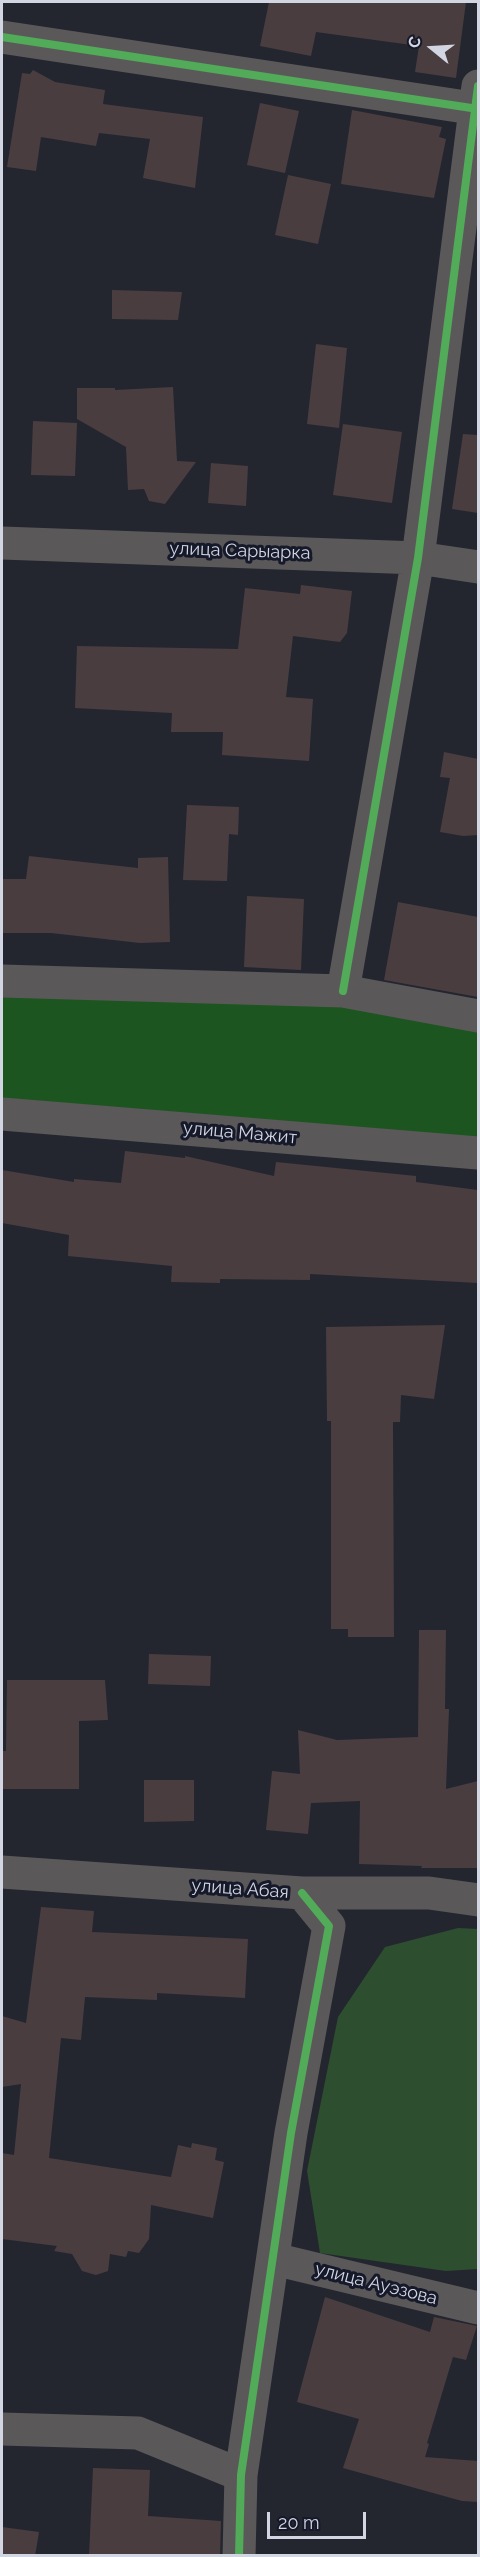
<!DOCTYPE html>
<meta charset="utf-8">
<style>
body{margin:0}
#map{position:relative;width:480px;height:2557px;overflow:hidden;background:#23262f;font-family:Raleway,sans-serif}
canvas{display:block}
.frame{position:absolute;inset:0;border:3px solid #d2d6e2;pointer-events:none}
.north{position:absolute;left:402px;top:18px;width:60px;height:60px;-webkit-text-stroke:4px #15192a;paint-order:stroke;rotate:288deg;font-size:16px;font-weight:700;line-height:24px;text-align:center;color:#d2d6e2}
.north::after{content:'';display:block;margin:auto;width:21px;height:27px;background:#d2d6e2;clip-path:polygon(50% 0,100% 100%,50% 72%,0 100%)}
.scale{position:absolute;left:267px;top:2512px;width:99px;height:27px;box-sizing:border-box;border:3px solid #d2d6e2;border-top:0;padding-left:8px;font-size:18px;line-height:21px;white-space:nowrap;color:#d2d6e2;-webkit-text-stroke:4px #15192a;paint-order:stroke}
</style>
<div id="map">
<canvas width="480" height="2557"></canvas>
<div class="frame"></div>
<div class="north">С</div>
<div class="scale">20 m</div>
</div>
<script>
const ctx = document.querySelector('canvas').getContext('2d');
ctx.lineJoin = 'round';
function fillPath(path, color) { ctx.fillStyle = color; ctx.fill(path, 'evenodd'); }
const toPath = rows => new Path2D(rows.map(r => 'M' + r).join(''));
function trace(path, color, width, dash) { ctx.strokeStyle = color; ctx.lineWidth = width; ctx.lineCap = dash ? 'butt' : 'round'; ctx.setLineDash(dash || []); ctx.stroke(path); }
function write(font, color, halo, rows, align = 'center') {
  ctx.font = font + ' Raleway,sans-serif'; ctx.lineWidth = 6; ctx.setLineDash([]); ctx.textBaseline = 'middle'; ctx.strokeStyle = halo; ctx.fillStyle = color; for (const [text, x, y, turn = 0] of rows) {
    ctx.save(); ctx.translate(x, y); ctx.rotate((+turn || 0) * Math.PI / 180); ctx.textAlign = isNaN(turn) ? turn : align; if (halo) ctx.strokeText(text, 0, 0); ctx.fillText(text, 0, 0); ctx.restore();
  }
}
fillPath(toPath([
 [458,1928,478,1929,478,2269,446,2271,320,2253,307,2171,338,2017,385,1947]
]), '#2e4e30');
fillPath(toPath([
 [2,987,335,1002,478,1021,478,1159,2,1125]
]), '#1c5520');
fillPath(toPath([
 [269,2,466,2,456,78,415,72,419,46,316,32,311,56,260,46],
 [33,70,55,82,105,90,103,104,203,117,195,188,143,178,150,139,99,133,96,146,41,137,36,171,7,167,22,73,30,74],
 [260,103,299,111,285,173,247,165],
 [352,110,442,127,439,137,446,139,434,198,341,184],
 [288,175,331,184,318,244,275,235],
 [112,290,182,292,178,320,112,319],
 [316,344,347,348,339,428,307,424],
 [173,387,177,461,196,462,165,504,149,501,144,489,128,490,126,447,77,419,77,388,115,388,115,390],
 [33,421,77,423,75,476,31,475],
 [343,424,402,432,392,503,333,495],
 [463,434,478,435,478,513,452,509],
 [211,463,248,466,246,506,208,503],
 [301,585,352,591,347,633,340,642,293,636,286,697,313,699,309,761,222,755,223,732,171,732,172,713,75,708,77,646,238,649,245,588,300,594],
 [444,752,478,759,478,835,463,836,440,832,450,778,440,777],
 [187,805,239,807,238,835,229,834,227,881,183,880],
 [29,856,138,868,138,858,168,857,170,942,140,943,51,933,2,933,2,879,26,879],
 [247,896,304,899,301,970,244,967],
 [398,902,478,917,478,997,384,980],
 [125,1151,185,1158,185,1156,274,1176,276,1162,416,1176,416,1182,478,1190,478,1283,310,1274,310,1280,220,1279,220,1283,171,1282,172,1266,68,1256,69,1235,2,1223,2,1170,74,1182,74,1179,121,1183],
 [445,1325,434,1399,401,1395,400,1422,393,1422,394,1637,348,1637,348,1629,331,1629,331,1421,327,1421,326,1327],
 [419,1630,446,1630,445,1709,449,1709,446,1789,478,1781,478,1868,421,1868,422,1866,359,1864,360,1801,311,1803,308,1834,266,1830,272,1771,300,1774,298,1730,337,1740,418,1737],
 [149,1654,211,1656,210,1686,148,1684],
 [7,1680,105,1680,108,1720,79,1721,79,1789,2,1789,2,1751,6,1751],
 [144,1780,194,1780,194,1821,144,1822],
 [41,1907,94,1911,92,1932,248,1939,245,1998,157,1993,157,2000,85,1997,81,2040,61,2038,49,2158,171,2177,178,2145,191,2148,192,2143,217,2148,215,2160,224,2162,213,2218,151,2205,149,2239,139,2253,128,2251,126,2257,110,2254,108,2271,96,2275,82,2271,72,2254,54,2251,57,2246,2,2239,2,2153,14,2155,21,2084,2,2087,2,2016,26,2023],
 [325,2297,430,2332,434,2317,477,2326,466,2360,453,2357,427,2443,429,2444,425,2457,478,2461,478,2502,462,2501,343,2468,359,2419,297,2402],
 [93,2468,150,2470,148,2516,221,2521,220,2556,89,2556],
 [2,2527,39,2532,35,2556,2,2556]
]), '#4a3d40');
trace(toPath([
 [2,37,478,109],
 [2,543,418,558,478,567],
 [2,981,343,991,478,1016],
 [343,991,418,558,478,86],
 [2,1114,478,1153],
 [2,1872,302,1893,429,1893,478,1900],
 [274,2259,478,2308],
 [2,2429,138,2433,241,2475],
 [239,2556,241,2475,291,2133,329,1926,302,1893]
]), '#5b5859', 33);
trace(toPath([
 [2,37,478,109],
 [343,991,418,558,478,86],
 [239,2556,241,2475,291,2133,329,1926,302,1893]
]), '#51ab58', 8);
write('18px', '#d2d6e2', '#15192a', [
 ["улица Сарыарка",240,551,2],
 ["улица Мажит",240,1133,5],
 ["улица Абая",240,1889,4],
 ["улица Ауэзова",376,2284,14]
]);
</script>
